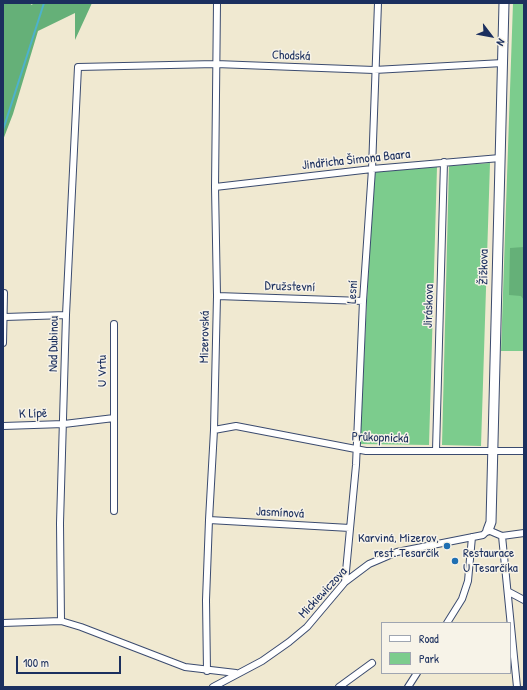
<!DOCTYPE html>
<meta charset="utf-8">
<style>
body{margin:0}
#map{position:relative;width:527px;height:690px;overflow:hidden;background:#f0e9d1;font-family:"Patrick Hand",sans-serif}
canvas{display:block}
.frame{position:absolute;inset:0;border:4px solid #1b2f5e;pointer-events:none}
.legend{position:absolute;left:381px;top:622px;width:130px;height:52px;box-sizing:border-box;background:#f7f3e8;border:1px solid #9fa5b1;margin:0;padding:5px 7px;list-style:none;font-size:12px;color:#1b2f5e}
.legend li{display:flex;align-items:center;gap:8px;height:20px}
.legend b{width:20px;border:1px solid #9fa5b1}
.north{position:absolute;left:471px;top:16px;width:40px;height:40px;-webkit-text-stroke:3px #f7f3e8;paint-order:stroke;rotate:122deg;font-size:11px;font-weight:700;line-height:16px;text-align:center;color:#1b2f5e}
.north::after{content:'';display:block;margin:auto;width:14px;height:18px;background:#1b2f5e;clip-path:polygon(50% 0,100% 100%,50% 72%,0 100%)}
.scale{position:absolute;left:16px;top:656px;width:105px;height:18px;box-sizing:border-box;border:2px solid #1b2f5e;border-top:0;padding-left:5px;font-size:12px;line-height:14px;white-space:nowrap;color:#1b2f5e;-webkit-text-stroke:3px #f7f3e8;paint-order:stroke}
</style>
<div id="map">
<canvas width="527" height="690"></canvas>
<div class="frame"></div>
<ul class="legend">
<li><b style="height:5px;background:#fff"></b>Road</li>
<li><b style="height:11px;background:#7ccc8d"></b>Park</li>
</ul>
<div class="north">N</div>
<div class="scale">100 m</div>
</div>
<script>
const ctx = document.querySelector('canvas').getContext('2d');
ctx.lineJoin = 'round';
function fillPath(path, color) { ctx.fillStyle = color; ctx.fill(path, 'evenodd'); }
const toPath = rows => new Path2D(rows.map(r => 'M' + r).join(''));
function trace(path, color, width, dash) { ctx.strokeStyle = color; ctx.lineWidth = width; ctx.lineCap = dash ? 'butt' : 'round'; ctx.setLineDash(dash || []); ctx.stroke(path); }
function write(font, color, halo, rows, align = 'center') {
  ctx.font = font + ' "Patrick Hand",sans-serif'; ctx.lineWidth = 3; ctx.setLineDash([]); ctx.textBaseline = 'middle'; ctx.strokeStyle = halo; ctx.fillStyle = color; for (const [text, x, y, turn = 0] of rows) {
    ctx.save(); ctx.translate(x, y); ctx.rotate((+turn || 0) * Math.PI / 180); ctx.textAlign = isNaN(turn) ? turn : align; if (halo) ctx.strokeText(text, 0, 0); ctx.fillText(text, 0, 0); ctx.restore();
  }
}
fillPath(toPath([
 [513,3,524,3,524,351,501,351],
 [490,163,481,446,442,445,449,166],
 [437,167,429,445,360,444,373,177,376,172]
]), '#7ccc8d');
fillPath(toPath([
 [3,3,29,3,32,5,33,3,92,3,75,40,75,13,38,31,13,114,3,140],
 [524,247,524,300,521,296,509,295,510,248]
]), '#65b078');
trace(toPath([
 [3,130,44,3]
]), '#4db2cc', 2);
const street = toPath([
 [215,187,372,169,500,158],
 [217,296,363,301],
 [5,317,66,315],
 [3,343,4,293],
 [3,426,64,424,114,418],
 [214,430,236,426,366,451,524,451],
 [436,450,444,162],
 [114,511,114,324],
 [209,520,350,528],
 [502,536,517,687],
 [345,582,356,465,363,301,372,169,378,3],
 [509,592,524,600],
 [61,621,60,523,66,315,78,67,216,64,374,70,503,63],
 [3,623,61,621,81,627,185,667,236,673],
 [447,623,462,599,468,581,472,537],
 [207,671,206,600,209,520,214,430,217,296,215,187,217,3],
 [213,687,262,661,289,642,307,627,345,582,369,564,397,552,483,535,488,530,502,536,524,533],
 [339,687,372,663],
 [408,687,417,673]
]);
const secondary = toPath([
 [488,530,491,522,504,3]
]);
trace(street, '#3b4b6f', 8);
trace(secondary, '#3b4b6f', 11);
trace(street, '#fff', 6);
trace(secondary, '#fff', 9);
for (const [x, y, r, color] of [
 [447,546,4,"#1f6fb2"],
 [455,561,4,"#1f6fb2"]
]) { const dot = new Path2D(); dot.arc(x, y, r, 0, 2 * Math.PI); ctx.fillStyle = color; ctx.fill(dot); trace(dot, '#f7f3e8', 1.5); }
write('13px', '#1b2f5e', '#f7f3e8', [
 ["Chodská",291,56,2],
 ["Jindřicha Šimona Baara",356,160,-6],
 ["Žižkova",484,267,-89],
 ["Družstevní",290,287,2],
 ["Lesní",353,292,-87],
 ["Jiráskova",429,306,-88],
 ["Mizerovská",205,337,-89],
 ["Nad Dubinou",54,344,-89],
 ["U Vrtu",103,371,-90],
 ["K Lípě",33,414,-2],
 ["Průkopnická",380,438,2],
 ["Jasmínová",280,513,3],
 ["Mickiewiczova",323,593,-47]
]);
write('13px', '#1b2f5e', '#f7f3e8', [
 ["Karviná, Mizerov,",439,539],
 ["rest. Tesarčík",439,554],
 ["Restaurace",463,554,"left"],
 ["U Tesarčíka",463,569,"left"]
], 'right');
</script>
